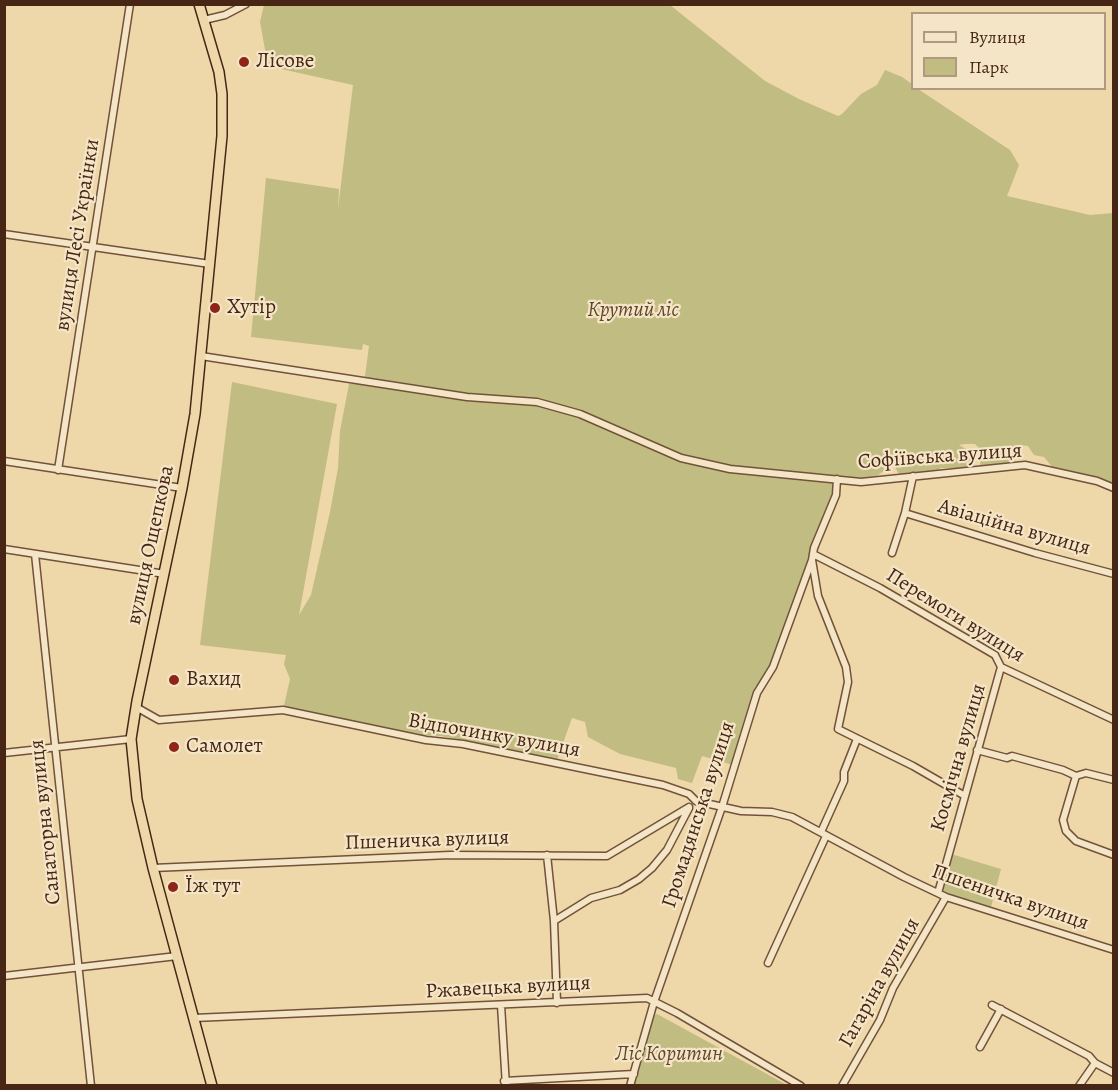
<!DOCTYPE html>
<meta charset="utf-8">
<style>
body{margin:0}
#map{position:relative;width:1118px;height:1090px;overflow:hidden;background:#eed7a9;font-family:Alegreya,serif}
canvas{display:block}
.frame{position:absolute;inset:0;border:6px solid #482615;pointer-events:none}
.legend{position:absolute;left:911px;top:12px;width:195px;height:78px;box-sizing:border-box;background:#f4e5c7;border:2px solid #af9980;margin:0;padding:8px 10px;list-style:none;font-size:18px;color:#482615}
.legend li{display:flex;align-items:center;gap:12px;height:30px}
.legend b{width:30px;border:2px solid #af9980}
</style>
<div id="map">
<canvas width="1118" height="1090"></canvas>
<div class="frame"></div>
<ul class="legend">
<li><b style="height:8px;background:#f4e5c7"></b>Вулиця</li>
<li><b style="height:16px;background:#c1bc82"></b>Парк</li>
</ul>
</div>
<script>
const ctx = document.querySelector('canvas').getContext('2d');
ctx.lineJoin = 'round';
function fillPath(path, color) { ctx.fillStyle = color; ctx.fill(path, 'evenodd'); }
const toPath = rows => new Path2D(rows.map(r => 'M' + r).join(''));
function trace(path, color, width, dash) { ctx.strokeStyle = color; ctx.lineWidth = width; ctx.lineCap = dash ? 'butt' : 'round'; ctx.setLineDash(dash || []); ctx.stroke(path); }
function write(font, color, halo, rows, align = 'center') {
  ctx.font = font + ' Alegreya,serif'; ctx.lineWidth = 4.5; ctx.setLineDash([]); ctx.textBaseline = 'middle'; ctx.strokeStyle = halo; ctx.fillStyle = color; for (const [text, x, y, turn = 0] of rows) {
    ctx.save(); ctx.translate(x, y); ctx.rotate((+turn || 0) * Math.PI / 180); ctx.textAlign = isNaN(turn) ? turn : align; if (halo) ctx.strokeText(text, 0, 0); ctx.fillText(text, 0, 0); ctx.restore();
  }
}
fillPath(toPath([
 [264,5,670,5,765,81,799,99,838,116,842,114,861,94,877,85,885,70,902,77,912,84,912,88,918,89,1010,150,1019,165,1007,196,1090,215,1113,213,1113,484,1054,469,1044,457,1034,455,1028,446,1019,445,1013,459,1004,465,980,468,981,450,975,444,965,444,959,445,971,452,972,462,969,468,940,468,937,474,902,479,893,464,888,465,885,470,874,478,855,481,839,479,839,489,813,548,810,567,733,765,702,756,692,783,678,779,676,768,620,754,588,737,585,722,572,718,557,760,510,753,474,742,441,736,402,734,339,722,310,712,283,710,290,679,284,664,286,655,200,645,232,382,337,404,299,615,311,595,330,512,338,468,340,431,349,384,364,384,369,346,363,344,362,350,251,337,266,178,339,189,338,209,353,85,268,66,260,22],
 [951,854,1001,869,991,907,940,892],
 [657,1014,787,1085,629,1086,649,1018]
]), '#c1bc82');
const minor = toPath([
 [204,20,225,15,246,4],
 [4,234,210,264],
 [201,356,467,397,537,402,580,414,681,458,730,469,861,482,1025,465,1097,481,1114,488],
 [4,461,182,488],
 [58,470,130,4],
 [837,479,836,495,814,548,812,560,818,596,846,667,848,682,838,729,913,766,965,796],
 [905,513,1035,553,1114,574],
 [4,549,165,574],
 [892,553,905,513,913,476],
 [35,554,91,1086],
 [813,554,880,588,995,655,1001,667,1114,720],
 [136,707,159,720,283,710,426,740,463,744,663,785,689,794,696,801],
 [977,750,1007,758,1012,756,1063,770,1076,776],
 [4,753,131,739],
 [1076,776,1063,820,1066,831,1076,841,1114,855],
 [1076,776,1086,773,1114,780],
 [696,801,741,811,772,812,792,817,904,877,946,897,1114,950],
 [821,832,844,781,844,772,857,739],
 [547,855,554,921,557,1003],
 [153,868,450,855,607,856,689,807],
 [938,893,1001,667],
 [554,921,591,898,620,890,639,879,652,868,667,850,689,808],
 [768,963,826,836],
 [4,976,177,956],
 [501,1005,506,1086],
 [992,1005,1089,1056,1095,1063,1114,1073],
 [194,1018,647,998,677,1013,801,1086],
 [980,1047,1001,1009],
 [504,1081,634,1074],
 [630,1086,654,1002,722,807,757,693,773,667,812,560],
 [842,1086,880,1020,893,988,946,897],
 [1079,1086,1095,1063]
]);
const highway = toPath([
 [199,4,219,72,222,94,222,136,195,414,182,488,137,701,131,739,137,799,153,868,212,1086]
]);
trace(minor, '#72523a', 9);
trace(highway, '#482615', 12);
trace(minor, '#f4e5c7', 6);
trace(highway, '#eed7a9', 9);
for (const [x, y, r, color] of [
 [244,62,6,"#8f2418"],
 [215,308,6,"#8f2418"],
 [174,680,6,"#8f2418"],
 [174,747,6,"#8f2418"],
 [173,887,6,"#8f2418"]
]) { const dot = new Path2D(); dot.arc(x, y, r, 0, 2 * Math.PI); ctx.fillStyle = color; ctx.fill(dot); trace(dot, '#f4e5c7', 2); }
write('21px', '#482615', '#f4e5c7', [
 ["Лісове",256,62],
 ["Хутір",227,308],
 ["Вахид",186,680],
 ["Самолет",186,747],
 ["Їж тут",185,887]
], 'left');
write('21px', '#482615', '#f4e5c7', [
 ["вулиця Лесі Українки",78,235,-81],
 ["Софіївська вулиця",940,457,-4],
 ["Авіаційна вулиця",1014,528,16],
 ["вулиця Ощепкова",151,545,-78],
 ["Перемоги вулиця",955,616,32],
 ["Відпочинку вулиця",494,736,10],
 ["Космічна вулиця",959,758,-74],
 ["Громадянська вулиця",699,815,-72],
 ["Санаторна вулиця",46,822,-96],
 ["Пшеничка вулиця",427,841,-2],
 ["Пшеничка вулиця",1010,898,19],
 ["Гагаріна вулиця",880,983,-61],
 ["Ржавецька вулиця",508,988,-3]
]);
write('italic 21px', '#60442b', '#f4e5c7', [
 ["Крутий ліс",633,311],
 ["Ліс Коритин",669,1055]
]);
</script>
